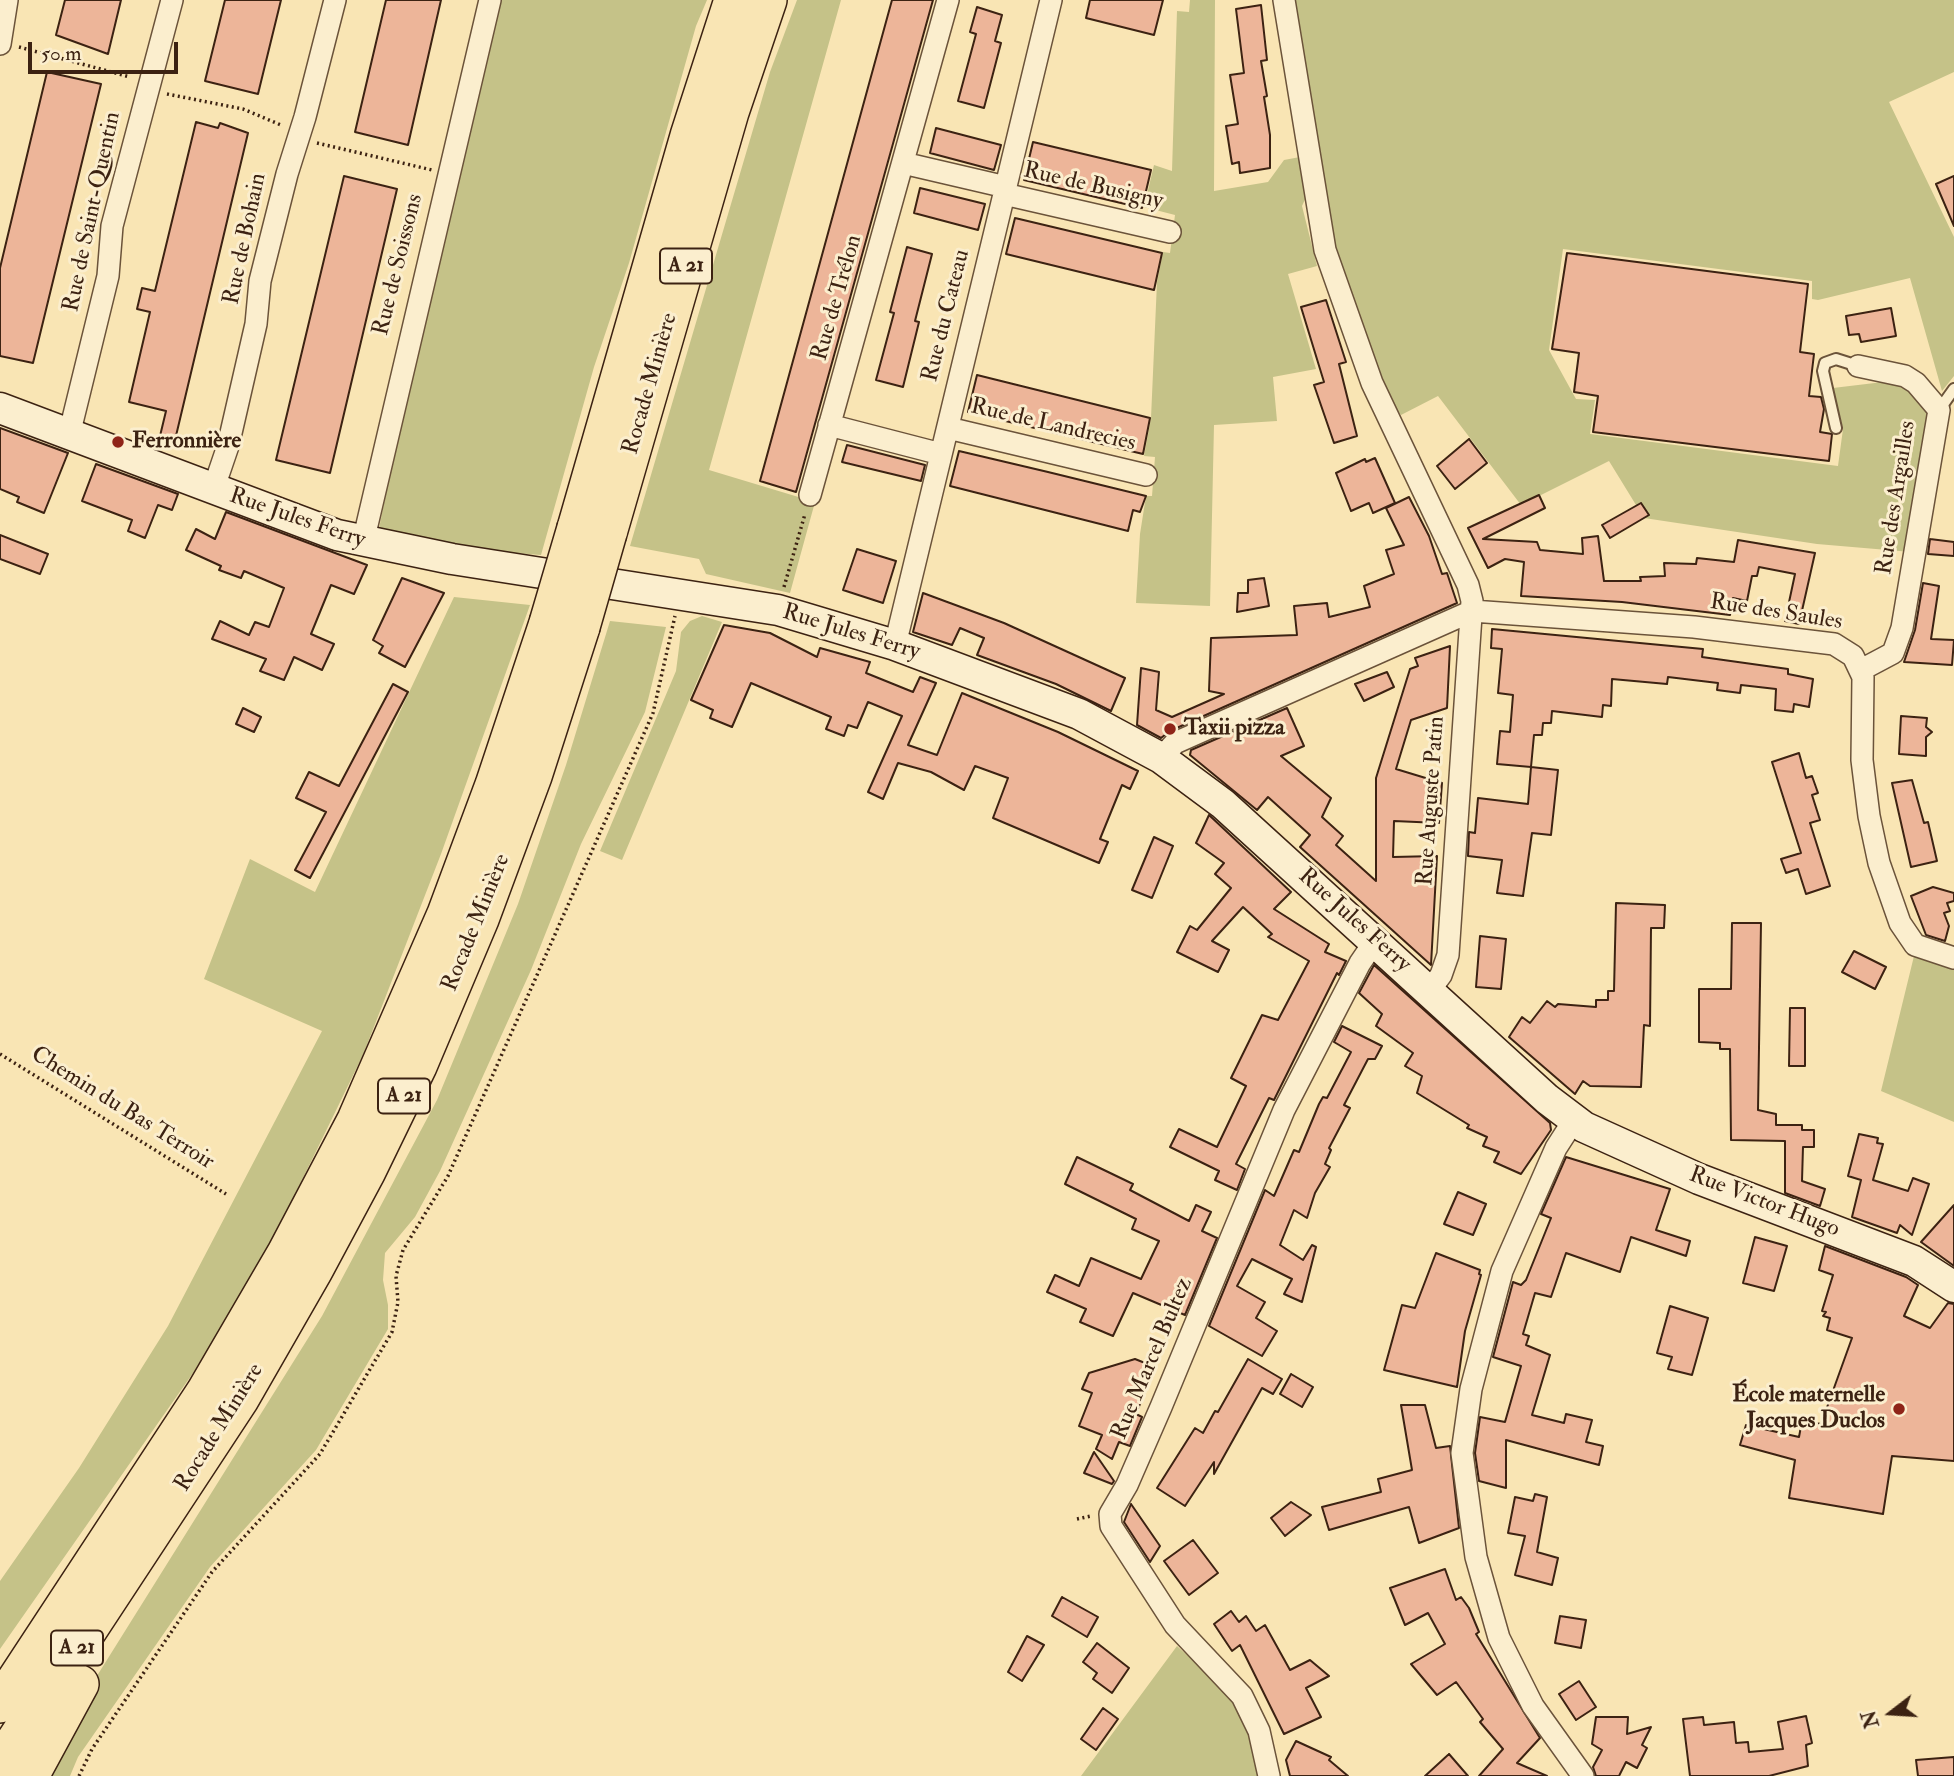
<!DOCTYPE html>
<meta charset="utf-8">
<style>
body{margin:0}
#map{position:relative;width:1954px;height:1776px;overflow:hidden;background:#f9e5b4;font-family:"IM FELL Double Pica",serif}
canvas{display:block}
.north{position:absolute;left:1856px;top:1678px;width:70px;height:70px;-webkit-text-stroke:5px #fbeece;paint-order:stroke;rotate:253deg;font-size:19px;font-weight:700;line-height:28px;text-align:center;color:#3c2212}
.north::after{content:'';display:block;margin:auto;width:24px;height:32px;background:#3c2212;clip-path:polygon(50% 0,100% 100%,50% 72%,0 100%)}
.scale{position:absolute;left:28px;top:42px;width:150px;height:32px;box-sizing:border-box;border:4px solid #3c2212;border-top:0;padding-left:9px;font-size:21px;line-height:24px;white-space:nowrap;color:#3c2212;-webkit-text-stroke:5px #fbeece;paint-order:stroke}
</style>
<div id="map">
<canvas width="1954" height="1776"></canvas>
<div class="north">N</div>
<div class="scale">50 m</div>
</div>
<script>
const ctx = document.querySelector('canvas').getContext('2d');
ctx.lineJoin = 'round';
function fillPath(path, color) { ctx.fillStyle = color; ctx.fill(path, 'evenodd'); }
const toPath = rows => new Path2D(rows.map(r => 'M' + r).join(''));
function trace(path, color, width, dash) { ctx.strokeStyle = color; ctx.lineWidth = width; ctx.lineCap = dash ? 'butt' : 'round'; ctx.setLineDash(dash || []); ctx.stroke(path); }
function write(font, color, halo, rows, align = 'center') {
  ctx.font = font + ' "IM FELL Double Pica",serif'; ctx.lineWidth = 6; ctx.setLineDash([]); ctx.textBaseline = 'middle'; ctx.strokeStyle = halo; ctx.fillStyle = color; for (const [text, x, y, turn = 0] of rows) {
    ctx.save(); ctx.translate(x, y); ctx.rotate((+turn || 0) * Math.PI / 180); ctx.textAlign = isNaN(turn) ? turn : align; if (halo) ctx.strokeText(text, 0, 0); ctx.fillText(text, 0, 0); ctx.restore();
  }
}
fillPath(toPath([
 [495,0,707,0,696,26,629,263,594,367,541,555,462,549,378,534,409,375],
 [797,0,841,0,709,470,815,502,790,593,706,574,699,559,630,546,770,72],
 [1190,0,1215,0,1214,191,1268,182,1284,160,1300,157,1308,193,1302,206,1317,266,1288,274,1316,369,1273,377,1277,421,1214,425,1210,606,1136,603,1140,534,1146,496,1152,496,1155,457,1144,456,1151,418,1157,282,1163,252,1170,253,1175,215,1144,207,1154,165,1172,171,1177,11,1189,12],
 [1290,0,1954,0,1954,72,1889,102,1954,237,1954,376,1942,391,1910,278,1818,300,1812,299,1812,281,1563,249,1549,350,1576,399,1595,400,1590,434,1838,466,1843,429,1833,388,1883,382,1908,387,1931,414,1911,552,1817,544,1644,518,1609,461,1521,505,1438,396,1401,415,1385,395,1336,260],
 [454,597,530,605,441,854,363,1055,263,1260,193,1373,0,1649,0,1581,79,1468,168,1326,322,1031,204,979,250,859,315,892],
 [702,616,722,622,622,860,600,851,676,671,681,632,690,621],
 [610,621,666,627,645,712,581,844,531,970,440,1171,415,1217,385,1253,383,1280,388,1305,388,1329,316,1450,210,1567,78,1757,70,1776,45,1776,85,1695,322,1316,437,1100,518,904,566,765],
 [1914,956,1954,968,1954,1122,1881,1091],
 [1177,1646,1227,1692,1247,1725,1259,1776,1081,1776]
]), '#c5c288');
const building = toPath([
 [65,0,121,0,108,54,56,35,65,0],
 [225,0,281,0,258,94,205,81,225,0],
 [386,0,441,0,408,145,355,132,386,0],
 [892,0,933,0,796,492,760,481,892,0],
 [1090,0,1163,0,1154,35,1086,18,1090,0],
 [1261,5,1267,60,1261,61,1267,96,1264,97,1270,135,1270,168,1240,173,1239,162,1232,164,1226,126,1238,124,1230,75,1244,73,1236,9,1261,5],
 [977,7,1002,15,995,41,1001,43,984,108,958,101,976,34,970,32,977,7],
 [47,72,101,84,33,363,0,356,0,268,47,72],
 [196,122,218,128,220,123,248,133,175,440,160,436,166,411,129,402,150,312,137,309,142,288,155,291,196,122],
 [936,128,1001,145,994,170,930,153,936,128],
 [1033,142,1151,170,1142,208,1024,180,1033,142],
 [344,176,397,189,330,473,276,460,344,176],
 [1954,176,1954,226,1936,184,1954,176],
 [920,188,985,204,978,230,914,213,920,188],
 [1015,218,1162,253,1154,290,1006,254,1015,218],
 [907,247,932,254,915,321,919,322,903,387,876,380,894,313,890,312,907,247],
 [1567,253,1808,284,1800,352,1814,354,1809,396,1821,397,1824,409,1820,432,1832,434,1829,461,1593,432,1598,396,1574,392,1579,353,1552,349,1567,253],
 [1326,300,1346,362,1339,364,1357,436,1334,443,1314,385,1324,382,1301,307,1326,300],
 [1891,308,1896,336,1861,342,1859,334,1849,335,1846,316,1891,308],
 [977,375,1150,418,1143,454,968,412,977,375],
 [0,428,68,453,44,513,17,502,19,497,0,489,0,428],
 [1469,439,1487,463,1455,489,1437,466,1469,439],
 [847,445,925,465,921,481,842,462,847,445],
 [959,451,1048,472,1146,496,1140,512,1133,510,1128,531,950,486,959,451],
 [1375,458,1395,503,1373,513,1369,503,1351,511,1336,473,1365,459,1366,462,1375,458],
 [96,464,178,494,172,510,158,505,145,538,128,531,132,520,82,501,96,464],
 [1539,495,1545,508,1483,539,1537,542,1540,550,1583,554,1582,538,1598,536,1604,581,1641,581,1640,577,1665,576,1664,563,1696,564,1697,558,1734,562,1738,540,1815,553,1799,624,1785,621,1795,574,1759,567,1757,576,1752,576,1747,601,1733,598,1730,615,1622,602,1521,596,1524,562,1505,559,1488,568,1468,528,1539,495],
 [1409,497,1429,536,1442,574,1447,573,1457,603,1170,731,1161,738,1137,725,1141,668,1159,672,1156,710,1172,717,1224,694,1209,691,1211,638,1297,635,1294,606,1327,603,1329,617,1370,607,1364,586,1394,574,1386,550,1404,545,1386,508,1409,497],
 [1641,503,1649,515,1610,538,1602,525,1641,503],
 [226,512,367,565,354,594,331,585,311,634,334,644,322,670,294,657,284,680,260,671,266,659,212,639,220,621,249,635,255,622,269,627,284,588,244,571,241,578,219,570,221,566,186,550,196,529,215,539,226,512],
 [0,535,48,554,40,574,0,559,0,535],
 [1930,539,1954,542,1954,556,1928,554,1930,539],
 [857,549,896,561,883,603,843,590,857,549],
 [402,578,444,593,405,667,379,653,383,646,373,640,402,578],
 [1264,578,1269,606,1237,612,1238,593,1248,593,1248,580,1264,578],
 [1923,583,1939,586,1931,639,1954,640,1952,665,1904,662,1915,630,1923,583],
 [923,593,1004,623,1125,678,1111,711,1056,684,977,655,984,638,960,628,952,645,913,632,923,593],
 [724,625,770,633,817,657,820,648,870,662,866,673,913,692,920,677,936,683,908,745,937,755,962,693,1058,732,1138,771,1130,789,1122,785,1100,839,1108,842,1099,863,993,818,1008,778,975,766,964,790,931,772,898,763,883,799,868,792,902,716,868,702,857,728,848,725,844,736,826,729,831,717,751,683,732,727,710,718,713,710,691,700,724,625],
 [1492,629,1703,649,1702,657,1788,669,1788,674,1813,679,1809,707,1794,704,1793,712,1775,710,1776,689,1741,685,1740,693,1717,690,1718,683,1668,677,1667,684,1612,679,1611,706,1603,705,1602,717,1552,711,1551,723,1543,723,1542,735,1534,735,1531,767,1497,764,1500,731,1510,732,1513,695,1498,693,1502,649,1491,648,1492,629],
 [1450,646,1447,708,1411,720,1396,769,1442,783,1439,823,1394,821,1393,857,1437,856,1431,965,1300,847,1310,835,1268,797,1257,810,1190,755,1191,750,1287,708,1304,746,1281,756,1331,798,1322,817,1343,836,1336,845,1376,881,1376,778,1410,669,1418,666,1415,658,1450,646],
 [1387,672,1394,687,1364,701,1355,684,1387,672],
 [393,684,408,692,310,878,295,870,326,812,296,798,309,772,339,786,393,684],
 [243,708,261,717,254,732,236,724,243,708],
 [1901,716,1927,718,1926,727,1932,732,1926,737,1926,756,1899,754,1901,716],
 [1799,753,1806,778,1812,776,1818,793,1812,795,1820,820,1810,823,1830,886,1806,894,1798,869,1786,873,1781,859,1801,853,1772,762,1799,753],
 [1531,767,1558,770,1551,835,1532,833,1523,896,1497,893,1502,860,1468,856,1469,832,1475,833,1478,798,1528,804,1531,767],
 [1912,780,1924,823,1928,822,1937,861,1911,867,1892,783,1912,780],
 [1209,815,1291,892,1274,909,1329,944,1325,952,1346,961,1339,975,1337,973,1274,1100,1269,1098,1236,1164,1245,1169,1237,1190,1215,1180,1219,1171,1170,1147,1179,1129,1217,1147,1246,1086,1231,1078,1262,1015,1278,1020,1309,961,1268,937,1272,934,1243,907,1212,941,1229,950,1218,972,1177,952,1190,926,1197,930,1231,888,1215,874,1224,863,1196,843,1209,815],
 [1154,837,1173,846,1152,898,1132,890,1154,837],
 [1933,887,1954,893,1954,901,1947,903,1950,911,1944,913,1949,926,1945,941,1926,935,1911,896,1933,887],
 [1616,903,1665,905,1664,928,1651,928,1650,1026,1644,1025,1641,1087,1590,1086,1583,1081,1575,1094,1509,1037,1522,1017,1530,1023,1547,1001,1555,1007,1558,1004,1596,1007,1596,1000,1608,1000,1608,991,1614,991,1616,903],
 [1732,923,1761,923,1758,1110,1776,1114,1776,1125,1802,1125,1802,1130,1814,1130,1814,1147,1803,1147,1802,1181,1825,1189,1820,1206,1785,1193,1785,1141,1731,1140,1730,1049,1720,1049,1720,1043,1699,1042,1699,989,1731,989,1732,923],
 [1480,936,1506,939,1501,989,1476,987,1480,936],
 [1854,951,1886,967,1875,989,1842,972,1854,951],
 [1374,965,1550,1123,1551,1130,1521,1174,1494,1162,1499,1152,1483,1146,1487,1137,1467,1128,1469,1125,1417,1093,1422,1076,1405,1066,1413,1053,1376,1026,1382,1014,1359,993,1374,965],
 [1790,1008,1805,1008,1805,1066,1789,1066,1790,1008],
 [1342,1026,1382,1046,1375,1059,1368,1059,1344,1105,1350,1108,1329,1148,1331,1150,1325,1164,1330,1167,1315,1193,1307,1218,1294,1210,1280,1245,1303,1260,1312,1245,1316,1247,1302,1302,1284,1294,1292,1279,1252,1259,1237,1286,1265,1302,1256,1318,1277,1331,1262,1356,1209,1326,1265,1190,1274,1196,1294,1150,1299,1152,1319,1104,1323,1097,1327,1098,1351,1052,1334,1042,1342,1026],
 [1859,1134,1878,1138,1877,1143,1883,1144,1873,1180,1908,1191,1913,1178,1929,1184,1912,1235,1900,1225,1897,1233,1852,1217,1861,1180,1848,1176,1859,1134],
 [1077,1157,1133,1184,1130,1190,1189,1221,1196,1205,1211,1212,1202,1231,1217,1238,1185,1315,1133,1293,1113,1336,1080,1322,1086,1309,1047,1292,1055,1275,1079,1286,1091,1258,1141,1279,1159,1241,1132,1229,1136,1219,1065,1184,1077,1157],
 [1566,1157,1670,1189,1656,1230,1690,1241,1686,1256,1631,1237,1620,1272,1566,1253,1551,1297,1535,1293,1523,1334,1529,1336,1526,1345,1550,1355,1532,1415,1564,1423,1566,1414,1592,1420,1586,1442,1603,1446,1599,1465,1506,1440,1506,1488,1479,1481,1475,1453,1480,1417,1505,1422,1521,1366,1493,1357,1513,1282,1521,1285,1526,1280,1551,1218,1541,1214,1566,1157],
 [1458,1192,1486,1204,1473,1235,1444,1224,1458,1192],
 [1954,1205,1954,1266,1921,1242,1954,1205],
 [1755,1237,1787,1246,1774,1291,1743,1283,1755,1237],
 [1825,1246,1906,1277,1918,1285,1904,1316,1930,1328,1948,1303,1954,1304,1954,1461,1892,1456,1883,1514,1789,1498,1795,1460,1740,1445,1746,1425,1799,1437,1802,1421,1821,1424,1852,1338,1827,1330,1830,1318,1823,1316,1826,1312,1822,1311,1833,1275,1819,1270,1825,1246],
 [1436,1253,1480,1270,1479,1274,1481,1275,1465,1331,1457,1387,1384,1370,1402,1305,1415,1308,1436,1253],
 [1670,1306,1708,1318,1692,1375,1668,1369,1672,1357,1657,1353,1670,1306],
 [1135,1359,1155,1367,1136,1414,1142,1417,1130,1446,1119,1442,1112,1459,1096,1449,1102,1435,1079,1426,1092,1393,1082,1389,1089,1373,1135,1359],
 [1248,1359,1282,1379,1273,1394,1262,1388,1214,1474,1214,1462,1185,1506,1157,1488,1195,1428,1203,1433,1215,1411,1218,1412,1248,1359],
 [1291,1374,1313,1387,1302,1407,1280,1394,1291,1374],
 [1401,1405,1425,1405,1436,1448,1450,1446,1459,1528,1419,1543,1409,1507,1329,1530,1322,1507,1381,1492,1378,1479,1412,1470,1401,1405],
 [1094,1452,1114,1481,1112,1484,1084,1473,1094,1452],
 [1535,1494,1547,1497,1537,1552,1558,1558,1552,1585,1515,1575,1525,1536,1508,1533,1515,1497,1533,1501,1535,1494],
 [1291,1502,1311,1515,1285,1536,1271,1518,1291,1502],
 [1131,1504,1160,1546,1150,1562,1124,1522,1131,1504],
 [1193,1540,1218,1573,1189,1595,1164,1561,1193,1540],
 [1445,1569,1456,1600,1461,1597,1469,1608,1479,1632,1476,1634,1540,1738,1517,1763,1547,1776,1479,1776,1503,1749,1480,1722,1483,1719,1456,1682,1437,1695,1411,1664,1445,1644,1428,1613,1405,1625,1390,1588,1445,1569],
 [1062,1597,1098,1617,1087,1637,1052,1616,1062,1597],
 [1231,1611,1239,1622,1246,1616,1256,1631,1265,1625,1290,1670,1310,1660,1329,1676,1306,1688,1321,1717,1284,1734,1240,1645,1232,1651,1214,1624,1231,1611],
 [1560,1616,1586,1620,1581,1648,1555,1643,1560,1616],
 [1027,1636,1044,1645,1022,1681,1008,1672,1027,1636],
 [1097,1643,1129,1668,1112,1693,1093,1679,1097,1673,1083,1662,1097,1643],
 [1579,1681,1596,1707,1576,1720,1559,1694,1579,1681],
 [1103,1708,1118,1719,1096,1750,1081,1739,1103,1708],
 [1806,1716,1812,1743,1806,1745,1808,1766,1769,1776,1690,1776,1683,1719,1703,1717,1704,1725,1734,1722,1736,1743,1748,1742,1749,1752,1783,1749,1778,1722,1806,1716],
 [1596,1717,1628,1717,1627,1734,1651,1727,1642,1745,1647,1748,1637,1768,1626,1762,1619,1776,1596,1776,1593,1767,1602,1750,1592,1744,1596,1717],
 [1296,1741,1331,1757,1329,1760,1348,1776,1290,1776,1286,1760,1296,1741],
 [1449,1754,1468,1776,1425,1776,1449,1754],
 [1954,1757,1954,1776,1918,1776,1916,1760,1954,1757]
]);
fillPath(building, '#edb599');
trace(building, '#3c2212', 2);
const lane = toPath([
 [1939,410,1954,389],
 [1836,428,1823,371,1825,363,1836,359,1858,366]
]);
const street = toPath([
 [1284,0,1325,250,1372,383,1468,585,1472,601,1448,955,1441,975,1430,990],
 [0,44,7,0],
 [903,163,1006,187],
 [1004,194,1170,232],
 [1858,366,1905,376,1916,383,1939,410,1902,628,1893,653,1861,670],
 [829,425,941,454],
 [948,428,1146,475],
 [69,435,108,276,112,226,172,0],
 [213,490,228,446,256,324,260,281,287,174,305,117,335,0],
 [810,495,948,0],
 [363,542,490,0],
 [895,645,1051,0],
 [1161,758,1175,743,1472,611,1694,627,1834,644,1853,656,1863,677,1862,760,1869,816,1879,863,1900,923,1915,945,1954,958],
 [1574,1120,1556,1148,1502,1271,1471,1389,1462,1453,1476,1557,1499,1638,1533,1706,1583,1776],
 [1269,1776,1259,1731,1242,1696,1175,1625,1111,1526,1110,1514,1127,1485,1161,1407,1284,1110,1360,963,1375,941]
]);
const secondary = toPath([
 [0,408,337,535,452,559,778,610,895,645,1079,714,1161,758,1223,804,1547,1099,1584,1127,1699,1179,1914,1261,1954,1287]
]);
const highway = toPath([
 [576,528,689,136,733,0],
 [608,533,730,112,768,0],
 [0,1704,205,1392,286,1253,356,1120,446,914,494,785,548,623],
 [0,1764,240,1399,314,1270,367,1171,418,1066,480,919,533,776,581,627],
 [30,1776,80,1684]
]);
trace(lane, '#6b533a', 14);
trace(street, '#6b533a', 24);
trace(secondary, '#3c2212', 33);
trace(highway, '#3c2212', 40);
trace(toPath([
 [19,47,130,77],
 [167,94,243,109,281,125],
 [317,143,432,170],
 [784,587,805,514],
 [0,1054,226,1194],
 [1077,1519,1091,1516],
 [79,1776,92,1749,212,1572,320,1454,392,1332,398,1302,396,1276,403,1250,448,1176,653,713,675,616]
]), '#3c2212', 3.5, [2, 3.5]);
trace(lane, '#fbeece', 10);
trace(street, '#fbeece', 21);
trace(secondary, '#fbeece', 30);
trace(highway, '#f9e5b4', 37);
const highwayBridge = toPath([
 [548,623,576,528],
 [581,627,608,533]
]);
trace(highwayBridge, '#3c2212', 40, []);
trace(highwayBridge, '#f9e5b4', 37);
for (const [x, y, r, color] of [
 [118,442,7,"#8f2418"],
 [1170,729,7,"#8f2418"],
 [1899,1409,7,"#8f2418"]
]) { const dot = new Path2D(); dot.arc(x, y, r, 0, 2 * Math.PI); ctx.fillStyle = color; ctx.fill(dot); trace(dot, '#fbeece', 2.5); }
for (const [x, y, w] of [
 [686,266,52],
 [404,1096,52],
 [77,1648,52]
]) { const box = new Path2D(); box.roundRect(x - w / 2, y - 17.5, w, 35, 5); ctx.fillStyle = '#fbeece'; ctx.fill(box); trace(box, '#3c2212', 2); }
write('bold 21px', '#3c2212', null, [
 ["A 21",686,266],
 ["A 21",404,1096],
 ["A 21",77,1648]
]);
write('23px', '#3c2212', '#fbeece', [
 ["Rue de Busigny",1093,187,13],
 ["Rue de Saint-Quentin",93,212,-78],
 ["Rue de Bohain",246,239,-78],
 ["Rue de Soissons",399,265,-76],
 ["Rue de Trélon",838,298,-74],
 ["Rue du Cateau",947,316,-76],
 ["Rocade Minière",651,384,-74],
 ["Rue de Landrecies",1053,426,13],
 ["Rue des Argailles",1897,498,-81],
 ["Rue Jules Ferry",297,519,19],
 ["Rue des Saules",1776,613,9],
 ["Rue Jules Ferry",851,633,17],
 ["Rue Auguste Patin",1432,801,-86],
 ["Rue Jules Ferry",1354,921,42],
 ["Rocade Minière",477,923,-68],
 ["Chemin du Bas Terroir",122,1109,32],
 ["Rue Victor Hugo",1764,1203,21],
 ["Rue Marcel Bultez",1153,1359,-67],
 ["Rocade Minière",220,1428,-58]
]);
write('bold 23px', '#3c2212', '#fbeece', [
 ["Ferronnière",132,442],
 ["Taxii pizza",1184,729],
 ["École maternelle",1885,1396,"right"],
 ["Jacques Duclos",1885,1422,"right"]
], 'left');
</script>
